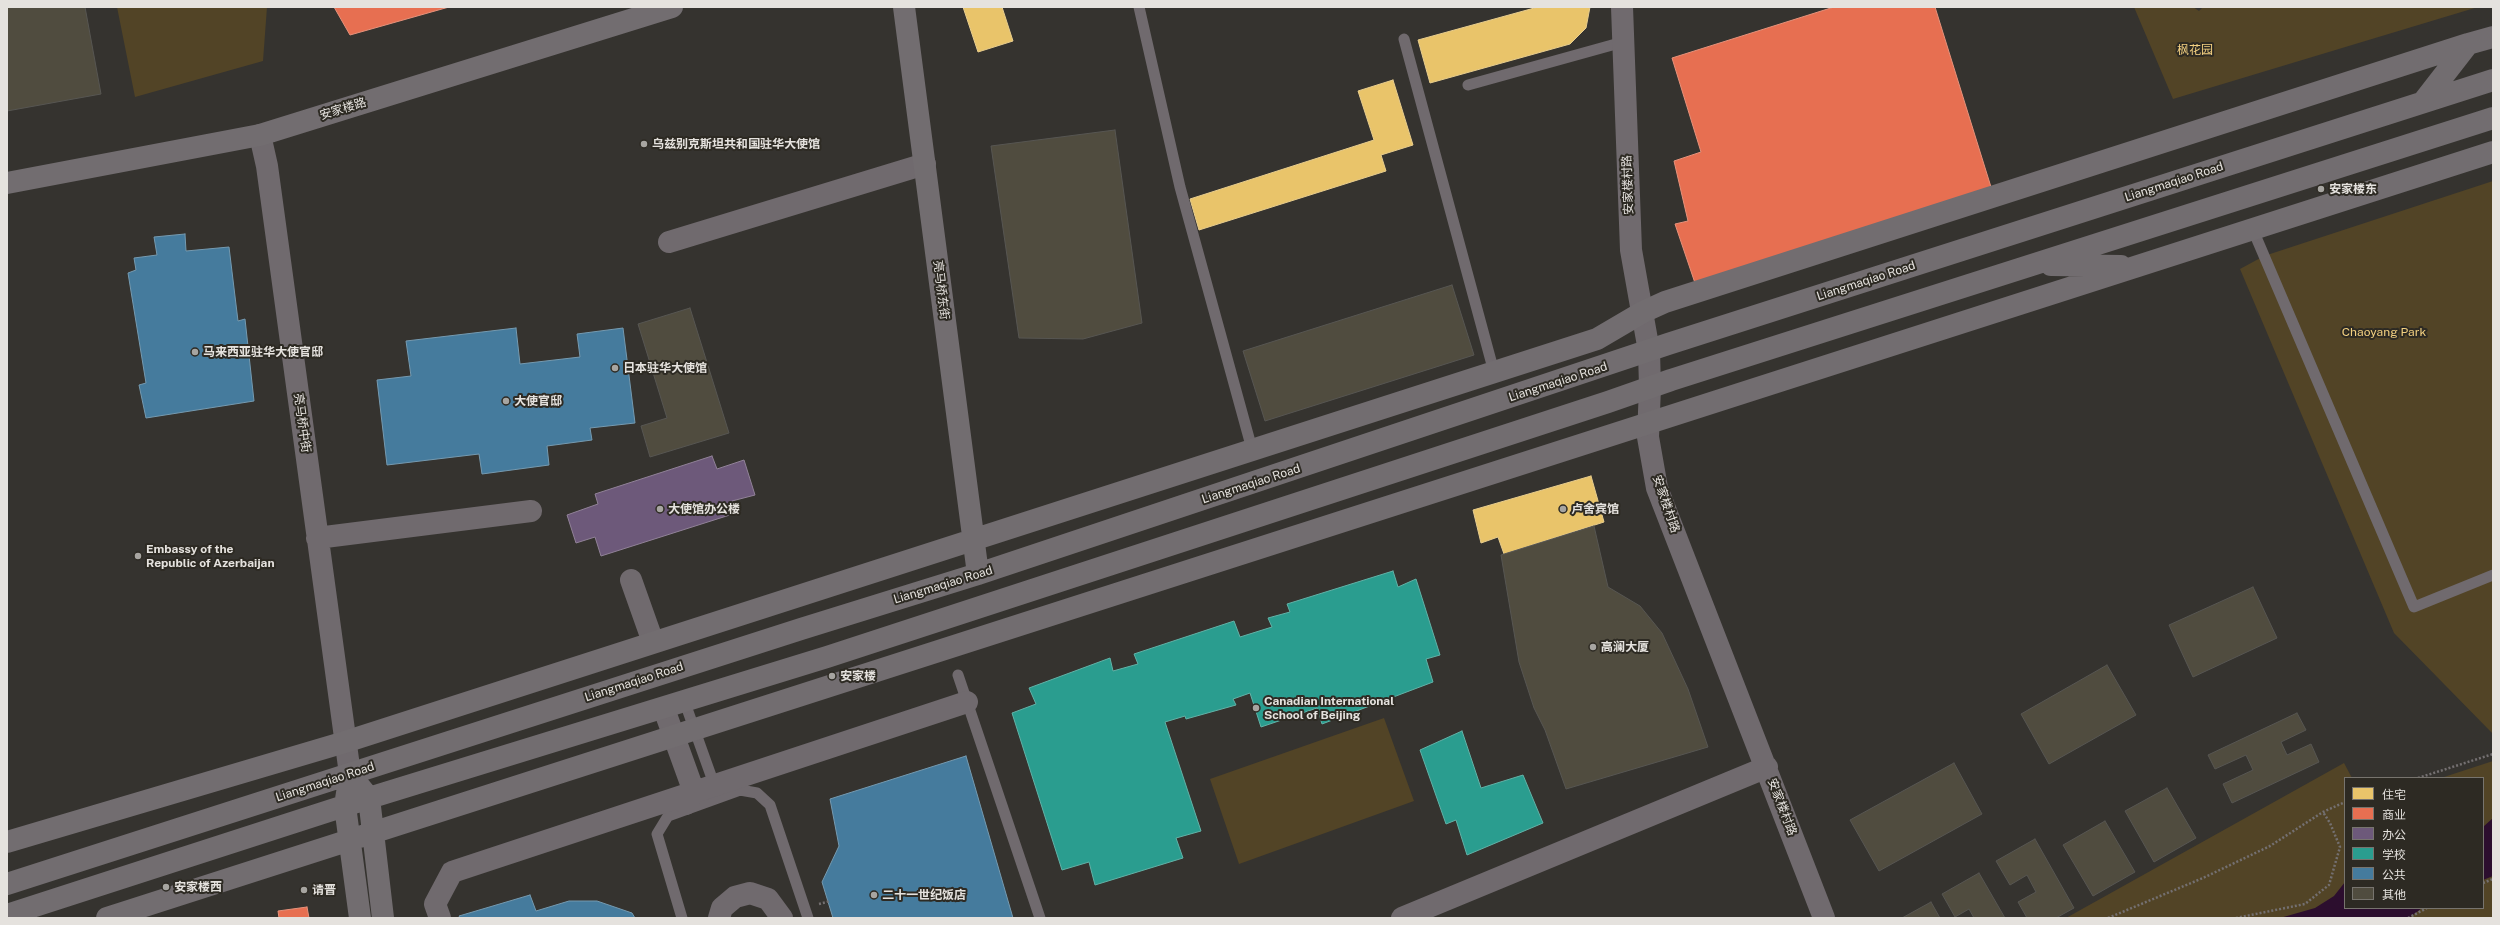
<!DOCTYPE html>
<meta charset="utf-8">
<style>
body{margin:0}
#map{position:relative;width:2500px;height:925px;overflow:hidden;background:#35332f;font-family:"Public Sans","Noto Sans SC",sans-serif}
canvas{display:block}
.frame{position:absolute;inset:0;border:8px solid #e5e2de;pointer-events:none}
.legend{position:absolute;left:2344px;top:777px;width:140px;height:132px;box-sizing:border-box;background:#2d2a23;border:1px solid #77746e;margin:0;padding:5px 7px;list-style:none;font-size:12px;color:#e5e2de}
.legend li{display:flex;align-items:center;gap:8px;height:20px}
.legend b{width:20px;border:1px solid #77746e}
</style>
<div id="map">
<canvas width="2500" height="925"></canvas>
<div class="frame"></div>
<ul class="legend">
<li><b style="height:11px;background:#e9c46a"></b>住宅</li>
<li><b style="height:11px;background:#e76f51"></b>商业</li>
<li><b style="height:11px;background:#6d597a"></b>办公</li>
<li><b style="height:11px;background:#2a9d8f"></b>学校</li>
<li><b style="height:11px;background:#457b9d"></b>公共</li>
<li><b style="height:11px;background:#504c3f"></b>其他</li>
</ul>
</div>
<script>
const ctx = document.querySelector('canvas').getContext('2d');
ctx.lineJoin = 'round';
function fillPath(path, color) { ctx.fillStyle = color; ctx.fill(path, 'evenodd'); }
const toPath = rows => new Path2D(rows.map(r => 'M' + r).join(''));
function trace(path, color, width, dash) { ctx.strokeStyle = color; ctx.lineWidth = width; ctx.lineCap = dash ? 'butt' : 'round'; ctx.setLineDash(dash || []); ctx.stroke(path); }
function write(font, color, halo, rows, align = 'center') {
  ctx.font = font + ' "Public Sans","Noto Sans SC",sans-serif'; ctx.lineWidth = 4; ctx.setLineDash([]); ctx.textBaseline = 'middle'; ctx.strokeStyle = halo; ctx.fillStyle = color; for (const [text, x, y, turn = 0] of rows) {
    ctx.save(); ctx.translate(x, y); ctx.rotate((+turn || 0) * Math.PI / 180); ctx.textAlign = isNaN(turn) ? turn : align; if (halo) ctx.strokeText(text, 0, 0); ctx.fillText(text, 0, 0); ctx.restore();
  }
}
fillPath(toPath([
 [117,7,267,7,263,61,135,97],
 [2134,7,2193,7,2199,11,2203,7,2478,7,2173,99],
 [2493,181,2493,734,2394,633,2240,269,2264,256],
 [1384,718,1414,801,1239,864,1210,779],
 [2493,761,2493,918,2066,918,2344,763,2352,778,2345,778,2345,908,2483,908,2483,778,2441,778]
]), '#524426');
fillPath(toPath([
 [2493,818,2493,876,2483,880,2483,827],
 [2345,882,2345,908,2422,908,2409,918,2280,918,2315,908,2334,896]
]), '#2c0e2e');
const homes = toPath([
 [963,7,1002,7,1013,41,978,52,963,7],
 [1538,7,1590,7,1586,28,1570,44,1430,83,1418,40,1538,7],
 [1393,80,1413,145,1381,155,1386,171,1199,230,1190,199,1374,140,1358,91,1393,80],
 [1591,476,1604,522,1504,554,1498,537,1481,543,1473,510,1591,476]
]);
fillPath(homes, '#e9c46a');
trace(homes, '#e8cd8d', 1);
const shops = toPath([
 [334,7,449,7,350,35,334,7],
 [1834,7,1935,7,1991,187,1696,286,1675,224,1688,221,1674,161,1701,152,1672,58,1834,7],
 [307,907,309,918,279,918,278,911,307,907]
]);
fillPath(shops, '#e76f51');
trace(shops, '#e6927b', 1);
const offices = toPath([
 [712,456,717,469,744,460,755,495,732,501,736,513,601,556,595,537,576,543,567,515,598,504,595,494,712,456]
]);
fillPath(offices, '#6d597a');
trace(offices, '#918298', 1);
const schools = toPath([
 [1393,571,1398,587,1416,579,1440,655,1426,659,1433,682,1322,724,1317,708,1261,727,1250,693,1233,699,1236,705,1186,719,1185,716,1165,722,1201,831,1176,838,1183,858,1095,885,1089,862,1062,870,1012,713,1036,704,1029,688,1110,658,1113,671,1138,664,1134,654,1234,621,1240,637,1272,627,1268,618,1290,612,1287,604,1393,571],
 [1462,731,1481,788,1523,775,1543,823,1467,855,1456,820,1446,824,1420,750,1462,731]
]);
fillPath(schools, '#2a9d8f');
trace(schools, '#62b2a7', 1);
const public = toPath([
 [185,234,186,251,229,247,238,321,245,319,254,401,146,418,139,385,146,383,128,273,136,270,134,258,157,255,154,237,185,234],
 [516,328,520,364,580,357,577,334,623,328,635,423,590,428,592,440,547,446,549,465,482,474,479,454,387,465,377,380,411,376,406,341,516,328],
 [966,756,1013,918,833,918,822,882,839,846,830,799,966,756],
 [530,895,536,911,569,901,597,901,632,913,635,918,460,918,459,916,530,895]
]);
fillPath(public, '#457b9d');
trace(public, '#759ab0', 1);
const building = toPath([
 [7,7,85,7,101,94,7,111,7,7],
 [1115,130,1142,323,1083,339,1019,338,991,146,1115,130],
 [1452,285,1474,355,1265,421,1243,351,1452,285],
 [690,308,729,433,650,457,641,426,667,418,638,324,690,308],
 [1594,526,1608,587,1640,606,1662,633,1688,689,1708,747,1566,789,1545,730,1534,708,1519,662,1501,555,1594,526],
 [2253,587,2277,638,2193,677,2169,625,2253,587],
 [2107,665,2136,715,2049,764,2021,714,2107,665],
 [2297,713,2306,730,2281,742,2287,755,2311,744,2319,762,2232,803,2223,784,2253,770,2246,755,2215,769,2208,755,2297,713],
 [1954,763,1982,814,1879,871,1850,820,1954,763],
 [2167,788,2196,838,2154,862,2125,811,2167,788],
 [2105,821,2135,872,2093,896,2063,845,2105,821],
 [2035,839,2074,908,2056,918,2027,918,2018,902,2036,892,2027,875,2010,885,1996,861,2035,839],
 [1979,873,2005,918,1974,918,1969,909,1955,917,1942,894,1979,873],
 [1931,902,1940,918,1902,918,1931,902]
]);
fillPath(building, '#504c3f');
trace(building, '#575652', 1);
trace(toPath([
 [2418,778,2493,754],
 [2483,883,2493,879],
 [819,904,830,901],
 [2108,918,2203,878,2270,846,2323,812,2345,802],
 [2236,918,2305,904,2329,885,2340,847,2330,823,2323,812],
 [2408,918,2427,908]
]), '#747071', 2.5, [2, 2]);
trace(toPath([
 [1139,7,1180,187,1252,449],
 [1404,39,1494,372],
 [1468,85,1623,42],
 [2253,230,2414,607,2493,575],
 [958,675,1040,918],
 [685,703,714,784,719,787],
 [682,918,657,834,668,816,740,790,757,793,770,805,808,918]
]), '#706a6e', 11);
trace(toPath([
 [1622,7,1631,250,1649,351,1650,387,1648,437,1657,488,1824,918],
 [260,135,267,166,350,774],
 [669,242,925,164],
 [317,538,531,511],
 [631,580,653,642],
 [664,709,694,792,686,804],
 [440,918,435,904,452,872,967,702],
 [719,918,722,908,735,897,750,893,768,899,782,918],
 [1402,918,1767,767]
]), '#706a6e', 22);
trace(toPath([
 [904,7,978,574],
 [2423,102,2468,44,2493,37],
 [7,183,260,135,672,7],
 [2051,265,2121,266],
 [360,787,369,798,383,918],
 [347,793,345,806,360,918],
 [7,842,345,742,1597,339,1643,312,1665,302,2468,44],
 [7,884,801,629,978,574,1668,344,2493,80],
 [7,915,369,798,827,657,1608,402,1671,380,2493,118],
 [107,918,2493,152]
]), '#726d70', 22);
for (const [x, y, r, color] of [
 [644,144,4,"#a7a5a1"],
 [2321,189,4,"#a7a5a1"],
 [195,352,4,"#a7a5a1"],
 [615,368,4,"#a7a5a1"],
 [506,401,4,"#a7a5a1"],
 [660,509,4,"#a7a5a1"],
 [1563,509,4,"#a7a5a1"],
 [138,556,4,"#a7a5a1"],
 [1593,647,4,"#a7a5a1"],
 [832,676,4,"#a7a5a1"],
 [1256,708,4,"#a7a5a1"],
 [166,887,4,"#a7a5a1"],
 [304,890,4,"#a7a5a1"],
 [874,895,4,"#a7a5a1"]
]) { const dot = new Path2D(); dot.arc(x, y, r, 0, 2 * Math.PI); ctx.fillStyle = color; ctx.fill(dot); trace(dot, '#2d2a23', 1.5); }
write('12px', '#f3d080', '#2d2a23', [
 ["枫花园",2195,50],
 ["Chaoyang Park",2384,332]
]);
write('12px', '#e5e2de', '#2d2a23', [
 ["安家楼路",343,109,-17],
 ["Liangmaqiao Road",2174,182,-18],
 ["安家楼村路",1628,185,-92],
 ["Liangmaqiao Road",1866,281,-18],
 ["亮马桥东街",941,290,83],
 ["Liangmaqiao Road",1558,382,-18],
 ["亮马桥中街",302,423,82],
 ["Liangmaqiao Road",1251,484,-18],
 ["安家楼村路",1666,504,71],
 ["Liangmaqiao Road",943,585,-17],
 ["Liangmaqiao Road",634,682,-18],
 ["Liangmaqiao Road",325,782,-18],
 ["安家楼村路",1782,807,69]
]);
write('bold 12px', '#e5e2de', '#2d2a23', [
 ["乌兹别克斯坦共和国驻华大使馆",652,144],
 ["安家楼东",2329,189],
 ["马来西亚驻华大使官邸",203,352],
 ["日本驻华大使馆",623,368],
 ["大使官邸",514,401],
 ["大使馆办公楼",668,509],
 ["卢舍宾馆",1571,509],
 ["Embassy of the",146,549],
 ["Republic of Azerbaijan",146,563],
 ["高澜大厦",1601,647],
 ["安家楼",840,676],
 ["Canadian International",1264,701],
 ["School of Beijing",1264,715],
 ["安家楼西",174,887],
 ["请晋",312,890],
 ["二十一世纪饭店",882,895]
], 'left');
</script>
